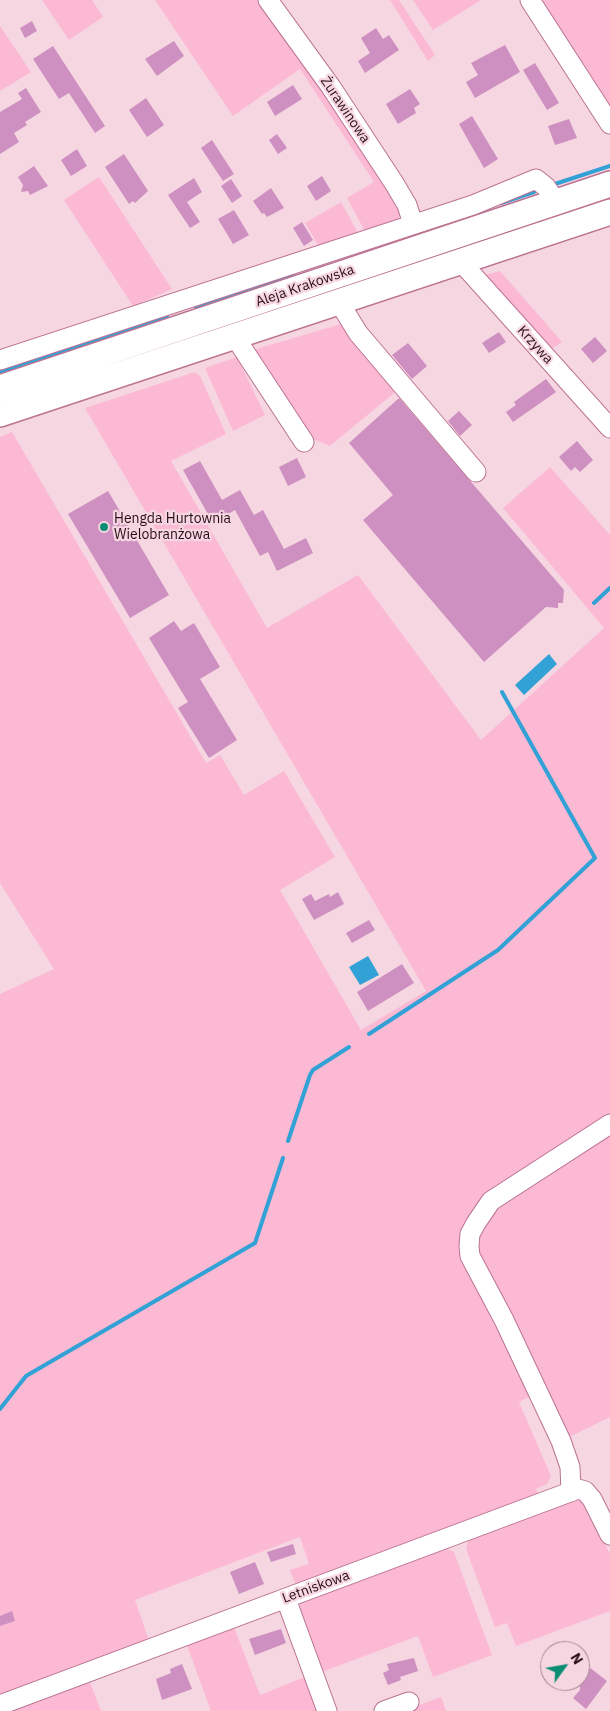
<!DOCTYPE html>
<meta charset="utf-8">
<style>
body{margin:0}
#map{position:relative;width:610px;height:1711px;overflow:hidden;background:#f6d6e1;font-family:"IBM Plex Sans",sans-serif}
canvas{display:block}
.north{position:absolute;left:540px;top:1641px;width:50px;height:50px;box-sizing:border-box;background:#f6d6e1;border:1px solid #a48691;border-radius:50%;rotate:58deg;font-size:14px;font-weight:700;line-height:20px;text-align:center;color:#280d19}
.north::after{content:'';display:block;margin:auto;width:18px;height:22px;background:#0c8e75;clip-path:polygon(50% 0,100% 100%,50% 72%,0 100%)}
</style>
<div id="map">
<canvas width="610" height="1711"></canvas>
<div class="north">N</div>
</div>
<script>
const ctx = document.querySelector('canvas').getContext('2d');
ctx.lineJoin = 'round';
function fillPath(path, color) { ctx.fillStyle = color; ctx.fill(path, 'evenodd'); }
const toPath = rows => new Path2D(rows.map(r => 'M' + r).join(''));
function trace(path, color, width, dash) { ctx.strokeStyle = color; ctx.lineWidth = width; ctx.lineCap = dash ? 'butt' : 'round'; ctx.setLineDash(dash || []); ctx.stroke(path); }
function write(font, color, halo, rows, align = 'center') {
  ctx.font = font + ' "IBM Plex Sans",sans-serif'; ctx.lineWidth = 4.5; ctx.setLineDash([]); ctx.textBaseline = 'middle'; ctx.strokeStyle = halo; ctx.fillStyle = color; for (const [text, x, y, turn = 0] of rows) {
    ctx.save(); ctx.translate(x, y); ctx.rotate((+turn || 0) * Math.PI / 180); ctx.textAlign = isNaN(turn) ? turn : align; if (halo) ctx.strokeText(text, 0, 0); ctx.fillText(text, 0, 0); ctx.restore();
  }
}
fillPath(toPath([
 [42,0,92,0,103,17,69,40],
 [155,0,264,0,400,208,398,222,366,233,347,198,374,182,300,69,233,116],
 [390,0,399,0,435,55,428,61],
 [413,0,481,0,433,30],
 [540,0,610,0,610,109],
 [0,26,31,72,0,91],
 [99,177,172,289,133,306,64,200],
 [341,202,359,235,318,245,305,223],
 [500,271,562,342,550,350,485,275],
 [344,323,399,389,330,446,311,438,253,350],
 [237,357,265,415,233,431,205,368],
 [195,372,200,376,226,434,171,461,267,628,358,575,481,740,604,628,503,508,550,467,610,535,610,1115,482,1198,474,1207,465,1226,532,1395,519,1402,551,1476,547,1484,536,1489,540,1499,297,1589,290,1570,309,1564,300,1537,135,1600,150,1644,0,1699,0,994,54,969,0,883,0,437,12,432,206,763,220,755,244,795,284,771,335,857,280,890,361,1030,426,991,85,408],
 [610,1132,610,1417,567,1438,481,1258,478,1244,484,1223,496,1209],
 [579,1493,610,1554,610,1611,516,1646,507,1623,495,1627,466,1549,469,1539],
 [445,1548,454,1552,492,1655,433,1677,418,1636,322,1672,299,1608,303,1598],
 [232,1622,260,1695,307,1676,321,1711,211,1711,185,1640],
 [88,1677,101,1711,0,1711],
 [441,1697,446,1711,403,1711]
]), '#fcb9d3');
fillPath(toPath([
 [549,654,557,664,524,695,515,685],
 [368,956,379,975,360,985,349,967]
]), '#32a1d6');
trace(toPath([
 [555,184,610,166],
 [501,203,534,192],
 [196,307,293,274],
 [0,372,167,316],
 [594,603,610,588],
 [369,1034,498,950,595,858,502,692],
 [288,1141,310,1075,313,1070,349,1047],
 [0,1409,26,1376,255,1243,283,1158]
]), '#32a1d6', 4);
fillPath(toPath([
 [32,21,37,31,25,38,20,28],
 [376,28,383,39,389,35,399,50,365,73,358,61,370,53,361,38],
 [174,41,184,56,157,76,145,59],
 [505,45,520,72,475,98,466,82,478,75,471,63],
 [53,46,105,126,95,133,69,93,59,99,33,59],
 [535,63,559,103,547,110,523,70],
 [293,85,302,99,275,116,267,102],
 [26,88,41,112,25,122,27,125,14,133,19,142,0,154,0,112,22,99,18,93],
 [410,89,420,104,414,108,416,113,398,124,386,104],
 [146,98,164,125,147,137,129,110],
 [472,116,498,159,484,168,459,124],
 [569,119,577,138,555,145,548,126],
 [277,134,287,148,278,154,269,140],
 [212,140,234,174,223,181,201,148],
 [77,149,87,166,71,176,61,160],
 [124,154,148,191,135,203,133,201,129,204,105,167],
 [34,166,48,186,30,195,28,191,21,192,23,185,18,177],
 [322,176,331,191,316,201,307,186],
 [194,178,202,192,187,202,200,222,190,228,168,195],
 [231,179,242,196,232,203,221,186],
 [271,188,284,208,267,217,264,213,262,214,253,201],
 [234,210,249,235,233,244,218,219],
 [302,222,313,240,304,246,293,228],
 [499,332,506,342,489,353,482,343],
 [595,337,607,351,593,363,581,349],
 [408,343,427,366,412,379,392,355],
 [546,379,556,392,513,422,506,412,516,405,514,402],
 [399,398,564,590,563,603,558,603,558,608,546,607,484,662,363,520,393,495,349,443],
 [459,411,472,425,460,436,448,421],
 [577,441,593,460,580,472,575,467,571,471,559,457],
 [297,458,306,477,288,486,279,467],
 [200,461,222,500,240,490,254,515,263,510,284,549,306,538,313,553,277,571,268,552,260,556,235,510,213,523,183,470],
 [108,491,169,595,130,618,68,514],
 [174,621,181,631,194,623,220,667,200,679,237,740,209,758,178,708,188,702,149,638],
 [338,892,344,904,314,920,302,899,311,894,315,901,329,894,330,897],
 [369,920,375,930,352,943,346,933],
 [402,964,414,983,368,1011,357,992],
 [293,1544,296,1554,271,1562,267,1552],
 [255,1562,264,1584,239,1594,230,1572],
 [12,1611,15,1621,0,1626,0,1616],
 [281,1629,286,1643,255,1655,249,1639],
 [414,1658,418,1671,400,1677,401,1680,388,1685,383,1673,389,1670,387,1664],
 [580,1660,607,1681,586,1709,573,1698,580,1690],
 [182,1664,192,1689,162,1700,156,1679,171,1673,170,1669]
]), '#cd90c1');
const minor = toPath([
 [268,0,331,87,394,183,407,205,413,224],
 [530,0,610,124],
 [461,262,610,428],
 [339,302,358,333,476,472],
 [235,337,304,442],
 [0,360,473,205,536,179,546,187,556,202],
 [571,1492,570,1467,561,1441,504,1320,470,1256,469,1246,470,1234,476,1223,491,1201,610,1124],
 [286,1599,327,1711],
 [0,1705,578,1489,585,1491,592,1499,610,1535],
 [384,1711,409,1702]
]);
const major = toPath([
 [0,388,610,184],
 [0,414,610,212]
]);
trace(minor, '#bb7391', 21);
trace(major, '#bb7391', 28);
trace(minor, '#fff', 19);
trace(major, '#fff', 25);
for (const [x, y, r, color] of [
 [104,527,5,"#0c8e75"]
]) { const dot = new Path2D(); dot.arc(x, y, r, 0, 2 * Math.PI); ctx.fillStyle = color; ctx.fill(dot); trace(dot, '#f6d6e1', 2); }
write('14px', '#280d19', '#f6d6e1', [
 ["Żurawinowa",345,110,56],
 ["Aleja Krakowska",305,286,-19],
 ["Krzywa",535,345,48],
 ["Letniskowa",316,1587,-20]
]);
write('14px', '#280d19', '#f6d6e1', [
 ["Hengda Hurtownia",114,519],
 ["Wielobranżowa",114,535]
], 'left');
</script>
